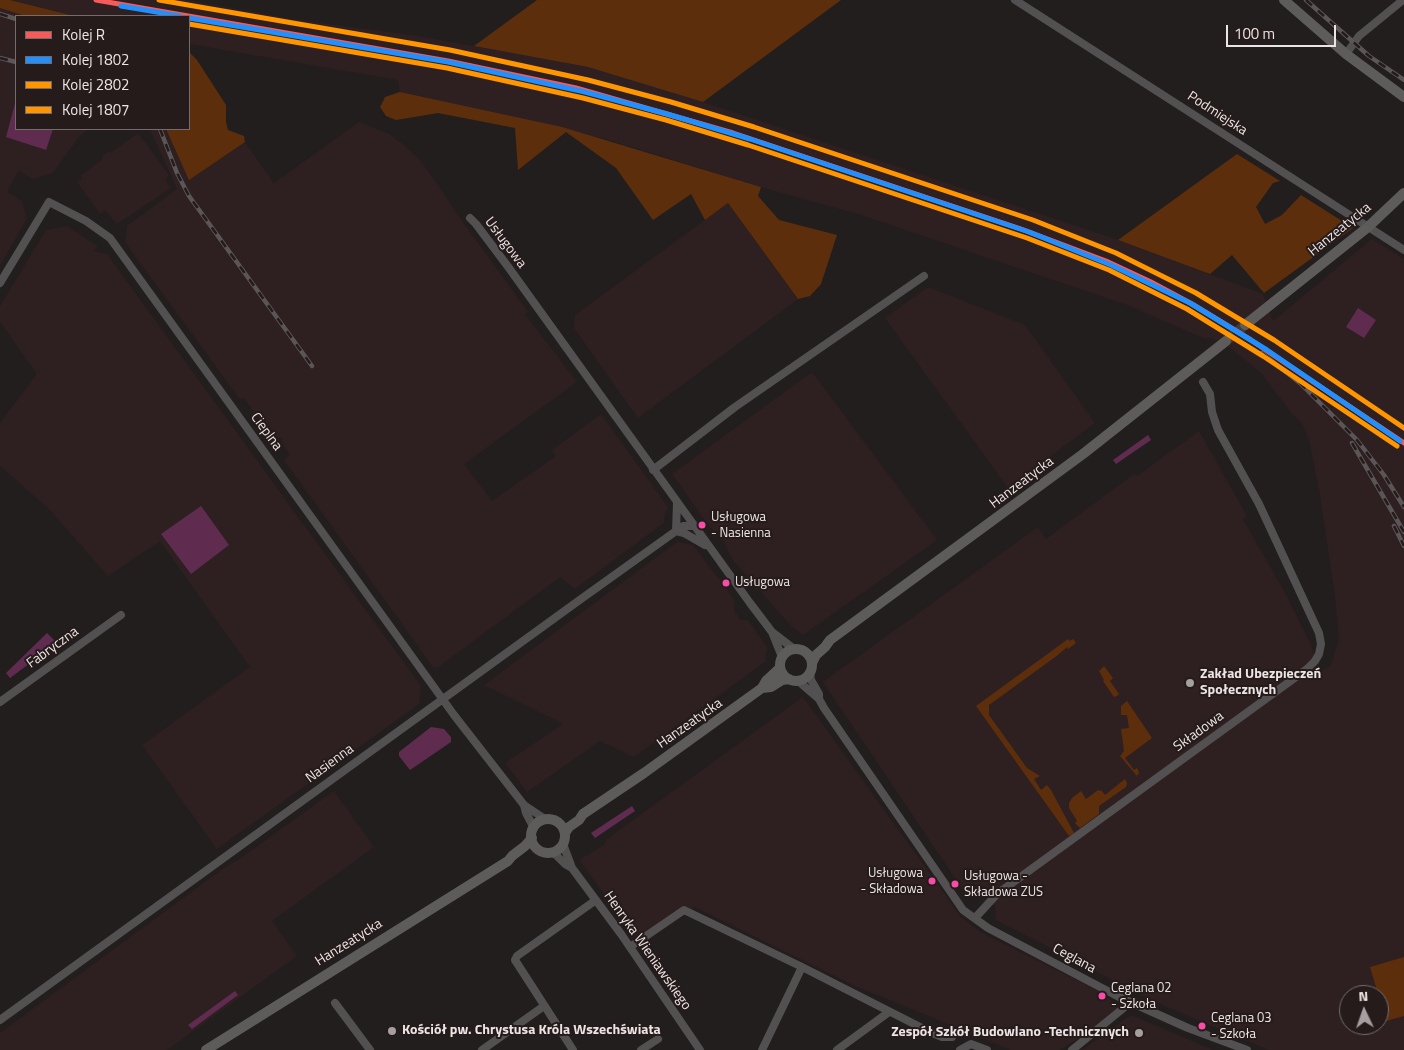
<!DOCTYPE html>
<meta charset="utf-8">
<style>
body{margin:0}
#map{position:relative;width:1404px;height:1050px;overflow:hidden;background:#231e1e;font-family:"Titillium Web",sans-serif}
canvas{display:block}
.legend{position:absolute;left:15px;top:15px;width:175px;height:115px;box-sizing:border-box;background:#261b1b;border:1px solid #756b6c;margin:0;padding:6px 9px;list-style:none;font-size:15px;color:#ece4e5}
.legend li{display:flex;align-items:center;gap:10px;height:25px}
.legend b{width:25px;border:1px solid #756b6c}
.north{position:absolute;left:1339px;top:985px;width:50px;height:50px;box-sizing:border-box;background:#261b1b;border:1px solid #756b6c;border-radius:50%;rotate:357deg;font-size:14px;font-weight:700;line-height:20px;text-align:center;color:#ece4e5}
.north::after{content:'';display:block;margin:auto;width:18px;height:22px;background:#a69f9f;clip-path:polygon(50% 0,100% 100%,50% 72%,0 100%)}
.scale{position:absolute;left:1226px;top:25px;width:110px;height:22px;box-sizing:border-box;border:2px solid #ece4e5;border-top:0;padding-left:6px;font-size:15px;line-height:18px;white-space:nowrap;color:#ece4e5;-webkit-text-stroke:4px #261b1b;paint-order:stroke}
</style>
<div id="map">
<canvas width="1404" height="1050"></canvas>
<ul class="legend">
<li><b style="height:6px;background:#f75a5a"></b>Kolej R</li>
<li><b style="height:6px;background:#2090ff"></b>Kolej 1802</li>
<li><b style="height:6px;background:#ff9500"></b>Kolej 2802</li>
<li><b style="height:6px;background:#ff9500"></b>Kolej 1807</li>
</ul>
<div class="north">N</div>
<div class="scale">100 m</div>
</div>
<script>
const ctx = document.querySelector('canvas').getContext('2d');
ctx.lineJoin = 'round';
function fillPath(path, color) { ctx.fillStyle = color; ctx.fill(path, 'evenodd'); }
const toPath = rows => new Path2D(rows.map(r => 'M' + r).join(''));
function trace(path, color, width, dash) { ctx.strokeStyle = color; ctx.lineWidth = width; ctx.lineCap = dash ? 'butt' : 'round'; ctx.setLineDash(dash || []); ctx.stroke(path); }
function write(font, color, halo, rows, align = 'center') {
  ctx.font = font + ' "Titillium Web",sans-serif'; ctx.lineWidth = 4; ctx.setLineDash([]); ctx.textBaseline = 'middle'; ctx.strokeStyle = halo; ctx.fillStyle = color; for (const [text, x, y, turn = 0] of rows) {
    ctx.save(); ctx.translate(x, y); ctx.rotate((+turn || 0) * Math.PI / 180); ctx.textAlign = isNaN(turn) ? turn : align; if (halo) ctx.strokeText(text, 0, 0); ctx.fillText(text, 0, 0); ctx.restore();
  }
}
fillPath(toPath([
 [10,0,186,0,305,21,419,36,588,67,703,102,1118,240,1263,294,1273,321,1372,239,1404,259,1404,1050,1269,1050,1151,1000,996,920,995,907,974,883,963,890,823,682,1038,527,1046,539,1134,474,1137,476,1199,431,1247,516,1243,519,1283,589,1311,645,1320,672,1331,665,1339,639,1335,596,1319,489,1309,440,1302,423,1292,414,1263,375,1227,345,1212,338,1203,338,1130,306,861,215,761,187,609,140,400,92,398,80,189,44,189,16,73,16],
 [1349,995,1379,995,1379,1025,1349,1025],
 [0,8,25,16,16,16,16,129,88,129,78,138,53,173,33,179,19,171,15,177,7,192,22,201,27,219,0,265],
 [359,122,389,134,404,145,421,161,463,222,528,312,525,314,577,382,464,464,492,501,556,456,552,450,601,414,668,507,664,517,665,522,575,589,560,577,437,668,433,667,284,460,290,455,282,443,283,442,280,437,276,439,273,435,271,435,244,398,239,398,125,242,127,226,177,189,150,129,166,129,172,139,244,141,274,183],
 [138,133,169,175,165,179,171,188,117,224,105,210,100,214,77,182,82,179,80,176,103,159,102,156,109,151,110,153],
 [728,203,798,299,638,418,574,328,575,315],
 [67,226,98,247,93,251,107,254,421,686,419,704,217,849,142,745,250,667,160,541,108,576,48,508,0,466,0,423,37,374,0,322,0,306,46,230],
 [928,287,1025,325,1095,423,1008,488,885,318],
 [812,372,937,540,803,635,792,627,733,560,724,542,707,523,672,474],
 [677,542,693,545,728,591,734,600,734,611,741,620,748,620,767,647,765,662,634,757,600,741,527,792,505,763,563,724,484,685],
 [803,697,961,917,982,933,1098,991,1125,1010,1059,1050,1011,1050,853,985,695,907,636,938,579,860,604,845,607,839],
 [334,791,374,847,272,921,297,956,167,1050,0,1050,0,1033,224,868,241,858],
 [1131,1015,1213,1050,1082,1050]
]), '#2e1f20');
fillPath(toPath([
 [0,0,10,0,74,16,25,16,0,8],
 [537,0,841,0,703,102,588,67,474,46],
 [189,52,197,60,226,105,226,122,228,130,244,136,245,142,189,180,166,129,189,129],
 [400,92,562,127,761,187,758,196,779,220,837,235,821,284,810,296,798,299,728,203,705,220,691,194,653,220,616,168,566,132,518,170,515,128,438,113,396,120,386,116,380,107,385,97],
 [1237,154,1280,181,1273,183,1256,207,1265,224,1282,215,1301,195,1353,228,1264,293,1232,255,1210,274,1118,240],
 [1068,639,1070,641,1073,639,1076,643,1068,649,1067,647,1058,655,989,705,989,715,1027,768,1040,776,1034,779,1041,790,1047,785,1051,790,1074,833,1069,836,976,706],
 [1104,666,1113,678,1110,681,1119,694,1117,696,1114,697,1103,681,1104,680,1099,671],
 [1127,701,1152,738,1125,758,1134,770,1137,768,1138,770,1139,773,1137,776,1120,756,1124,751,1121,729,1129,728,1127,715,1121,715,1121,706],
 [1125,779,1127,783,1126,787,1099,806,1099,814,1080,828,1075,823,1077,821,1069,808,1069,803,1072,798,1081,791,1086,799,1098,790,1100,791,1101,790,1105,795],
 [1404,957,1404,1016,1386,1021,1370,967]
]), '#5c2e0b');
fillPath(toPath([
 [16,100,16,129,53,129,46,150,6,137],
 [1358,308,1376,320,1364,338,1346,327],
 [1148,435,1151,440,1116,464,1113,460],
 [201,506,229,545,191,574,161,534],
 [47,633,57,643,10,678,6,673],
 [431,727,444,729,451,737,451,742,410,770,399,756,399,752],
 [632,806,635,811,595,838,591,833],
 [235,991,238,995,192,1029,188,1025]
]), '#5f2c50');
trace(toPath([
 [1226,341,1245,325]
]), '#413c3c', 10, [10, 5]);
trace(toPath([
 [1015,0,1404,250],
 [1346,54,1359,36,1403,0],
 [470,218,476,224,509,268,750,603,772,632,794,649],
 [0,283,49,202,86,221,110,238,454,715,524,805,526,813,534,828],
 [653,470,735,407,924,276],
 [676,531,684,533,705,545],
 [676,531,677,503],
 [772,632,782,657],
 [810,672,811,680,819,694,819,699],
 [797,680,819,699,824,708,963,910,988,928,1119,997,1188,1028,1247,1050],
 [0,702,121,615],
 [524,805,545,819],
 [563,844,572,868,621,934,700,1050],
 [551,852,556,855,565,864,572,868],
 [975,918,997,894,1307,669,1315,661,1319,654,1321,644,1319,633,1259,504,1218,430,1212,412,1210,394,1203,382],
 [630,947,684,910,802,967,928,1031,942,1037,952,1037],
 [335,1003,370,1050],
 [0,1020,581,599,676,531,683,526,694,526],
 [482,1050,544,1006],
 [573,1050,515,960,517,956,596,900],
 [641,1050,658,1039],
 [762,1050,802,967],
 [837,1050,889,1012],
 [960,1050,971,1044,987,1050],
 [1072,1050,1131,1002]
]), '#525050', 8);
trace(toPath([
 [1284,0,1346,54,1404,97],
 [1245,325,1368,227,1404,193],
 '780 665a16 16 0 1 1 32 0a16 16 0 1 1-32 0Z',
 [812,663,816,655,825,647,830,640,1083,454,1226,341],
 [762,688,771,687,782,680,789,679],
 '531 836a17 17 0 1 1 34 0a17 17 0 1 1-34 0Z',
 [565,833,569,827,579,820,583,814,644,773,762,688,766,681,780,668],
 [206,1050,508,861,512,856,525,846,532,838]
]), '#5e5b5b', 10);
const rail = toPath([
 [1306,0,1369,56,1404,80],
 [0,14,16,19],
 [0,58,16,62],
 [160,129,177,173,189,196,312,366],
 [1262,353,1301,384,1357,440,1384,475,1404,507],
 [1352,443,1404,532],
 [1394,526,1404,546]
]);
trace(rail, '#5a5556', 4.5);
trace(rail, '#261b1b', 2.5, [8]);
trace(toPath([
 [96,0,448,61,576,88,733,133,1021,229,1106,261,1151,282,1192,304,1251,340,1404,443]
]), '#f75a5a', 5);
trace(toPath([
 [121,6,180,16],
 [189,18,448,62,585,92,667,114,750,139,1029,232,1111,265,1190,303,1267,350,1400,441]
]), '#2090ff', 5);
trace(toPath([
 [159,0,450,50,588,80,671,102,754,127,1033,220,1116,253,1196,293,1274,340,1404,428]
]), '#ff9500', 5);
trace(toPath([
 [189,24,447,68,583,98,666,120,748,145,1027,238,1109,270,1187,309,1263,356,1397,446]
]), '#ff9500', 5);
for (const [x, y, r, color] of [
 [702,525,4.5,"#f54da8"],
 [726,583,4.5,"#f54da8"],
 [1190,683,5,"#a69f9f"],
 [932,881,4.5,"#f54da8"],
 [955,884,4.5,"#f54da8"],
 [1102,996,4.5,"#f54da8"],
 [1202,1026,4.5,"#f54da8"],
 [392,1031,5,"#a69f9f"],
 [1139,1033,5,"#a69f9f"]
]) { const dot = new Path2D(); dot.arc(x, y, r, 0, 2 * Math.PI); ctx.fillStyle = color; ctx.fill(dot); trace(dot, '#261b1b', 2); }
write('13px', '#ece4e5', '#261b1b', [
 ["Usługowa",711,518],
 ["- Nasienna",711,534],
 ["Usługowa",735,583],
 ["Usługowa",923,874,"right"],
 ["- Składowa",923,890,"right"],
 ["Usługowa -",964,877],
 ["Składowa ZUS",964,893],
 ["Ceglana 02",1111,989],
 ["- Szkoła",1111,1005],
 ["Ceglana 03",1211,1019],
 ["- Szkoła",1211,1035]
], 'left');
write('14px', '#ece4e5', '#261b1b', [
 ["Podmiejska",1217,114,33],
 ["Hanzeatycka",1340,230,-39],
 ["Usługowa",505,243,53],
 ["Cieplna",266,432,54],
 ["Hanzeatycka",1022,483,-37],
 ["Fabryczna",53,648,-36],
 ["Hanzeatycka",690,724,-35],
 ["Składowa",1199,732,-36],
 ["Nasienna",330,764,-36],
 ["Hanzeatycka",349,943,-32],
 ["Henryka Wieniawskiego",647,951,55],
 ["Ceglana",1074,959,28]
]);
write('bold 14px', '#ece4e5', '#261b1b', [
 ["Zakład Ubezpieczeń",1200,675],
 ["Społecznych",1200,691],
 ["Kościół pw. Chrystusa Króla Wszechświata",402,1031],
 ["Zespół Szkół Budowlano -Technicznych",1129,1033,"right"]
], 'left');
</script>
